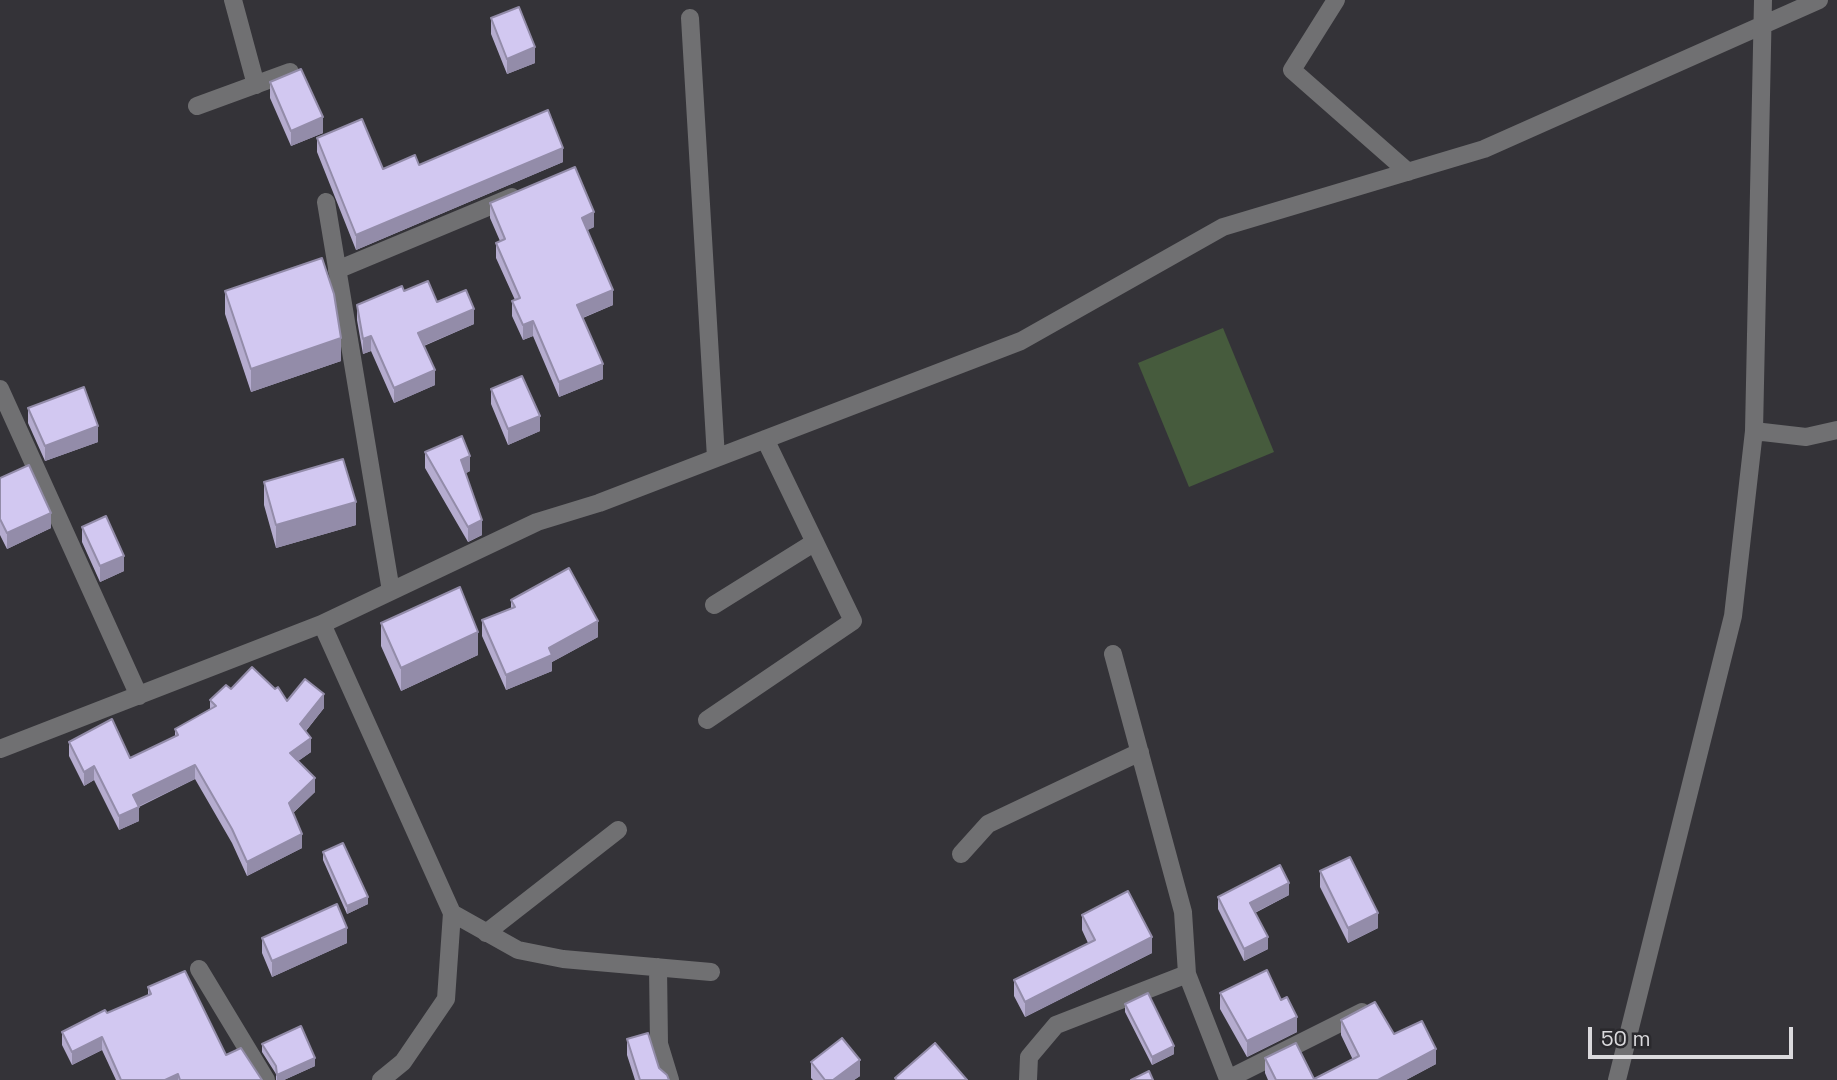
<!DOCTYPE html>
<style>
body{margin:0}
#map{position:relative;width:1837px;height:1080px;overflow:hidden;background:#343338;font-family:"Space Grotesk",sans-serif}
canvas{display:block}
.scale{position:absolute;left:1588px;top:1027px;width:205px;height:32px;box-sizing:border-box;border:4px solid #dbdadd;border-top:0;padding-left:9px;font-size:21px;line-height:24px;white-space:nowrap;color:#dbdadd;-webkit-text-stroke:5px #2a292d;paint-order:stroke}
</style>
<div id="map">
<canvas width="1837" height="1080"></canvas>
<div class="scale">50 m</div>
</div>
<script>
const ctx = document.querySelector('canvas').getContext('2d');
ctx.lineJoin = 'round';
function fillPath(path, color) { ctx.fillStyle = color; ctx.fill(path, 'evenodd'); }
const toPath = rows => new Path2D(rows.map(r => 'M' + r).join(''));
function trace(path, color, width, dash) { ctx.strokeStyle = color; ctx.lineWidth = width; ctx.lineCap = dash ? 'butt' : 'round'; ctx.setLineDash(dash || []); ctx.stroke(path); }
fillPath(toPath([
 [1223,328,1274,452,1189,487,1138,363]
]), '#465b3d');
trace(toPath([
 [233,0,256,85],
 [1336,0,1292,70,1408,172],
 [690,18,716,458],
 [197,106,290,72],
 [326,202,391,591],
 [337,270,512,197],
 [0,389,139,696],
 [1754,431,1806,437,1837,430],
 [714,605,815,542],
 [322,624,452,913,446,999,403,1062,381,1080],
 [1113,654,1183,912,1187,974,1228,1079,1362,1012],
 [707,720,853,621,765,439],
 [0,749,322,624,537,522,599,503,1021,341,1223,227,1484,149,1819,0],
 [961,854,988,824,1140,752],
 [452,913,518,950,563,959,711,972],
 [486,933,618,830],
 [658,967,659,1044,670,1080],
 [199,969,266,1080],
 [1028,1080,1029,1057,1056,1025,1187,974],
 [1617,1080,1733,616,1754,431,1763,0]
]), '#707072', 18);
fillPath(toPath([
 [491,18,535,63,507,74,491,34],
 [270,82,323,133,291,146,270,98],
 [317,138,383,169,419,165,563,162,356,250,317,152],
 [490,203,594,227,587,230,613,305,583,318,603,379,559,397,533,336,523,340,512,316,512,301,515,300,496,258,496,243,500,241,490,218],
 [225,291,341,361,251,392,225,314],
 [404,291,437,302,474,324,424,346,435,385,394,403,371,351,363,354,357,320,357,305],
 [491,389,540,431,508,445,491,404],
 [28,408,98,442,45,461,28,423],
 [425,452,470,471,466,473,482,535,468,542,425,468],
 [0,478,51,528,7,549,0,535],
 [264,482,356,525,276,548,264,505],
 [82,527,124,571,100,582,82,542],
 [511,600,598,637,552,662,552,671,506,690,482,636,482,620,511,608],
 [381,623,478,655,401,691,381,646],
 [231,689,324,708,306,731,311,752,298,761,315,792,293,813,302,848,247,876,232,843,195,779,139,807,139,821,119,830,94,780,84,786,69,756,69,742,130,758,175,736,175,729,210,709,210,700],
 [323,852,368,904,347,914,323,860],
 [1320,871,1378,928,1348,943,1320,887],
 [1289,895,1255,913,1268,949,1244,961,1218,909,1218,897],
 [1082,915,1152,953,1025,1017,1014,996,1014,980,1088,943,1082,930],
 [262,938,347,943,272,977,262,953],
 [148,987,226,1055,262,1080,116,1080,102,1050,72,1065,62,1045,62,1032,148,995],
 [1220,993,1297,1032,1247,1057,1220,1009],
 [1125,1004,1174,1054,1152,1065,1125,1012],
 [1341,1020,1394,1034,1436,1064,1406,1080,1268,1080,1265,1073,1265,1058,1314,1079,1353,1060,1341,1035],
 [627,1039,659,1068,669,1080,635,1080,627,1055],
 [262,1044,315,1066,284,1080,276,1080,276,1074,262,1052],
 [811,1062,860,1076,854,1080,813,1080,811,1078]
]), '#b5accf');
fillPath(toPath([
 [535,47,535,63,507,74,507,59],
 [323,117,323,133,291,146,291,131],
 [563,148,563,162,356,250,356,235],
 [594,212,594,227,582,233,582,218],
 [613,290,613,305,577,320,577,305],
 [474,309,474,324,418,348,418,333],
 [533,321,533,336,523,340,523,325],
 [371,336,371,351,363,354,363,339],
 [341,338,341,361,251,392,251,369],
 [603,364,603,379,559,397,559,382],
 [435,370,435,385,394,403,394,388],
 [540,416,540,431,508,445,508,429],
 [98,426,98,442,45,461,45,446],
 [470,456,470,471,461,476,461,460],
 [356,502,356,525,276,548,276,525],
 [51,513,51,528,7,549,7,533],
 [482,520,482,535,468,542,468,527],
 [124,556,124,571,100,582,100,566],
 [598,621,598,637,552,662,552,671,506,690,506,675,549,648],
 [478,632,478,655,401,691,401,668],
 [324,694,324,708,300,738,300,724],
 [311,738,311,752,290,767,290,753],
 [195,765,195,779,133,809,133,795],
 [94,766,94,780,84,786,84,772],
 [315,778,315,792,289,817,289,803],
 [139,807,139,821,119,830,119,816],
 [302,834,302,848,247,876,247,862],
 [1289,883,1289,895,1250,915,1250,903],
 [368,897,368,904,347,914,347,906],
 [1378,913,1378,928,1348,943,1348,928],
 [347,928,347,943,272,977,272,961],
 [1152,937,1152,953,1025,1017,1025,1002],
 [1268,937,1268,949,1244,961,1244,949],
 [1297,1017,1297,1032,1247,1057,1247,1041],
 [102,1037,102,1050,72,1065,72,1052],
 [1174,1046,1174,1054,1152,1065,1152,1057],
 [1436,1049,1436,1064,1406,1080,1378,1080],
 [315,1058,315,1066,284,1080,277,1080,277,1075],
 [860,1060,860,1076,854,1080,833,1080],
 [178,1074,178,1080,165,1080]
]), '#938ca9');
const building = toPath([
 [519,7,535,47,507,59,491,18,519,7],
 [301,69,323,117,291,131,270,82,301,69],
 [548,110,563,148,356,235,317,138,362,119,383,169,415,155,419,165,548,110],
 [575,167,594,212,582,218,613,290,577,305,603,364,559,382,533,321,523,325,512,301,520,298,496,243,505,239,490,203,575,167],
 [322,258,334,294,341,338,251,369,225,291,322,258],
 [428,281,437,302,466,290,474,309,418,333,435,370,394,388,371,336,363,339,357,305,402,286,404,291,428,281],
 [522,376,540,416,508,429,491,389,522,376],
 [84,387,98,426,45,446,28,408,84,387],
 [462,436,470,456,461,460,482,520,468,527,425,452,462,436],
 [343,459,356,502,276,525,264,482,343,459],
 [29,465,51,513,7,533,0,519,0,478,29,465],
 [106,516,124,556,100,566,82,527,106,516],
 [569,568,598,621,549,648,552,655,506,675,482,620,515,607,511,600,569,568],
 [460,587,478,632,401,668,381,623,460,587],
 [252,667,275,689,278,687,287,701,305,679,324,694,300,724,311,738,290,753,315,778,289,803,302,834,247,862,232,829,195,765,133,795,139,807,119,816,94,766,84,772,69,742,112,719,130,758,178,735,175,729,216,706,210,700,226,685,231,689,252,667],
 [343,843,368,897,347,906,323,852,343,843],
 [1350,857,1378,913,1348,928,1320,871,1350,857],
 [1280,865,1289,883,1250,903,1268,937,1244,949,1218,897,1280,865],
 [1128,891,1152,937,1025,1002,1014,980,1095,940,1082,915,1128,891],
 [337,904,347,928,272,961,262,938,337,904],
 [1267,970,1281,1000,1287,997,1297,1017,1247,1041,1220,993,1267,970],
 [185,971,226,1055,241,1048,262,1080,180,1080,178,1074,165,1080,121,1080,102,1037,72,1052,62,1032,105,1010,107,1013,151,994,148,987,185,971],
 [1148,993,1174,1046,1152,1057,1125,1004,1148,993],
 [1375,1002,1394,1034,1422,1021,1436,1049,1378,1080,1276,1080,1265,1058,1296,1043,1314,1079,1359,1056,1341,1020,1375,1002],
 [301,1026,315,1058,277,1075,276,1066,262,1044,301,1026],
 [648,1033,659,1068,667,1075,669,1080,640,1080,627,1039,648,1033],
 [842,1038,860,1060,833,1080,825,1080,811,1062,842,1038],
 [935,1043,967,1080,897,1080,895,1078,935,1043],
 [1149,1071,1153,1080,1131,1080,1149,1071]
]);
fillPath(building, '#d2c8f1');
trace(building, '#938ca9', 2);
</script>
